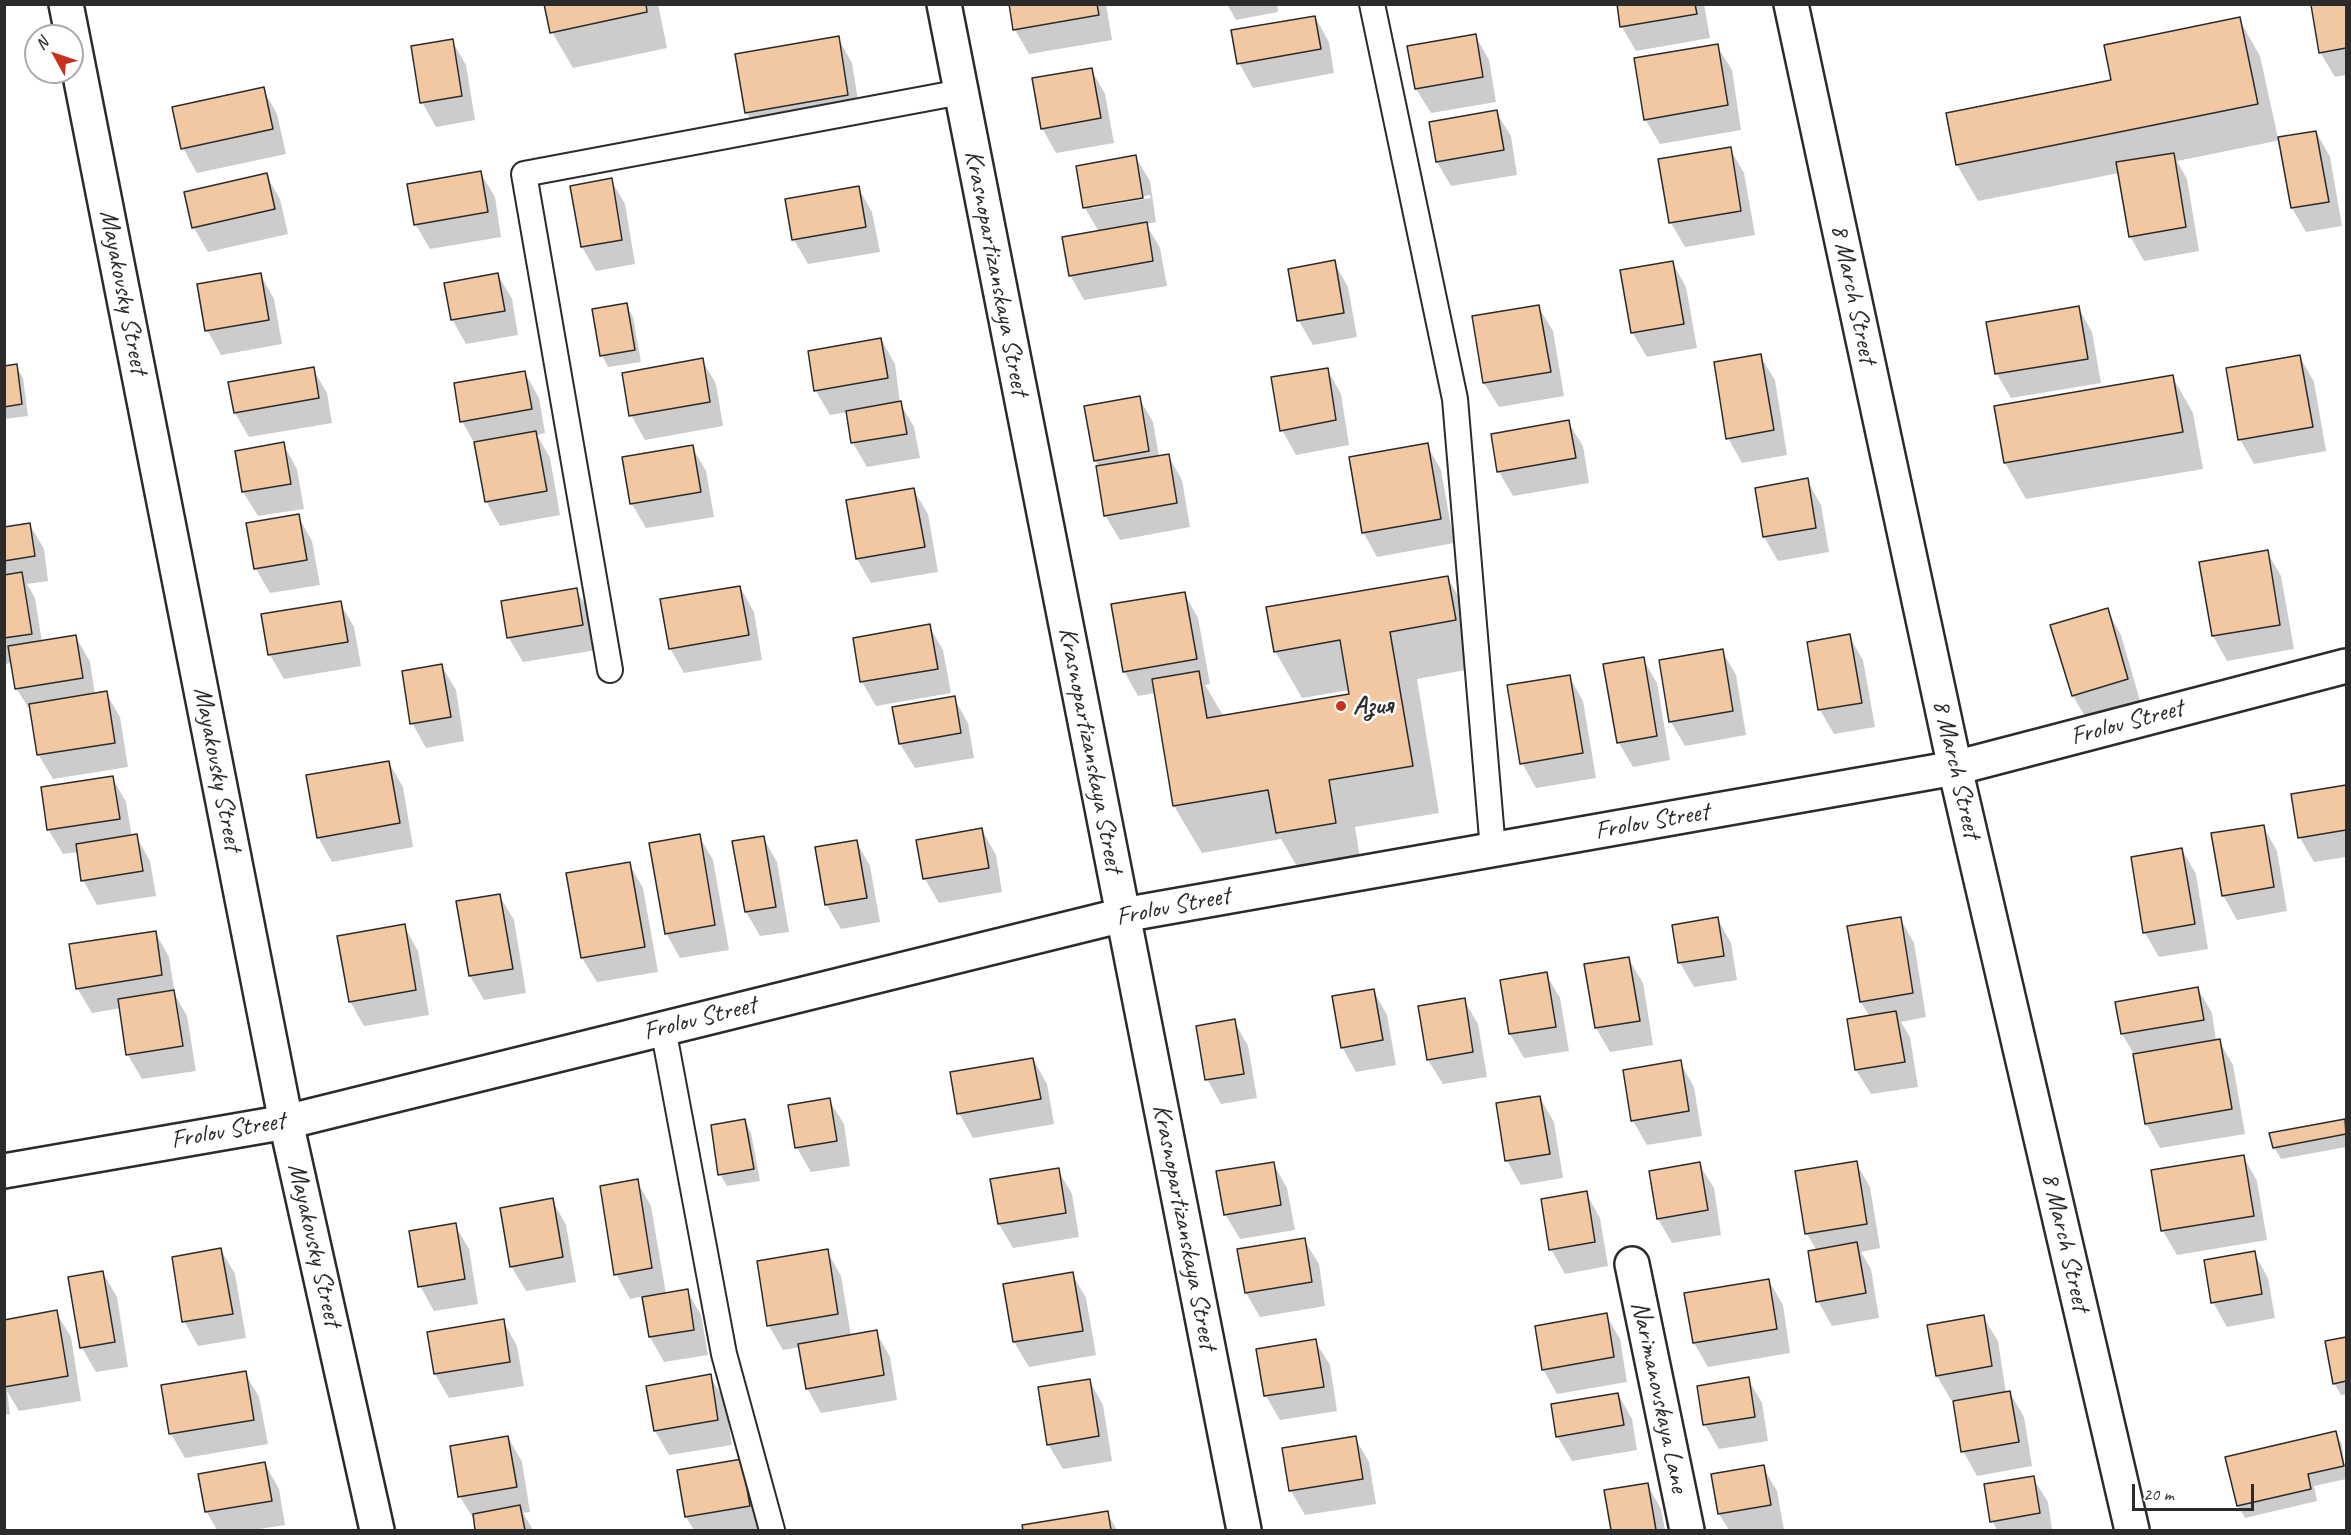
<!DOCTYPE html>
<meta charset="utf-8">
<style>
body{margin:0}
#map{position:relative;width:2351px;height:1535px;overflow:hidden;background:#fff;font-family:Caveat,sans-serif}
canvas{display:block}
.frame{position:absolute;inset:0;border:6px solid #2b2b2b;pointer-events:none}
.north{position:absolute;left:24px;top:24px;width:60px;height:60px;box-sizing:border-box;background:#fff;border:2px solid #aaa;border-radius:50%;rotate:310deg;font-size:16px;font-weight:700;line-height:24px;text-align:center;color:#2b2b2b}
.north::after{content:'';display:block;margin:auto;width:21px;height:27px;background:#c8321e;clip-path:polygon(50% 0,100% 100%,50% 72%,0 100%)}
.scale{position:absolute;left:2132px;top:1484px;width:122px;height:27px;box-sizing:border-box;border:3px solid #2b2b2b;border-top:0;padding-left:8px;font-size:18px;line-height:21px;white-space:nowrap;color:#2b2b2b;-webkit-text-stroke:4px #fff;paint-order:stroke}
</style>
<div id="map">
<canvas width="2351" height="1535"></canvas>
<div class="frame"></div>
<div class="north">N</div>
<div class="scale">20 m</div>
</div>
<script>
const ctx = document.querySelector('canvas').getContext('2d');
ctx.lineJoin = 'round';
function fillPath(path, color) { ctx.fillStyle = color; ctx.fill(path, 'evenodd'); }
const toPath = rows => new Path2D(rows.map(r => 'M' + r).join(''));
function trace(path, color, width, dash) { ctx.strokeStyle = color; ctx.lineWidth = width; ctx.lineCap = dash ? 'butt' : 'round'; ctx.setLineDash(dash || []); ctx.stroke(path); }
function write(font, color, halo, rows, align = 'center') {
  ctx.font = font + ' Caveat,sans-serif'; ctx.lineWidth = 5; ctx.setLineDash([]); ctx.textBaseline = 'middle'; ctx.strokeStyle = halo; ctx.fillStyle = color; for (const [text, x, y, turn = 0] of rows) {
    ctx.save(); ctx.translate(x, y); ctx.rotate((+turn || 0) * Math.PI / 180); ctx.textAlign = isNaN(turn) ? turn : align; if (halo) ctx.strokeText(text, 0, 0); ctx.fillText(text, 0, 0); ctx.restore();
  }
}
fillPath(toPath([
 [546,4,658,4,667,48,573,68,552,32],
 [1010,4,1106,4,1112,40,1029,54,1015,30],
 [1227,4,1277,4,1278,12,1236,20],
 [1618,4,1704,4,1710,38,1636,51,1622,27],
 [2321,4,2346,4,2346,75,2335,77,2320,52,2313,6],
 [1315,17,1329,42,1334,73,1253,88,1239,63],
 [2239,19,2260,56,2278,138,2316,132,2330,157,2342,226,2306,232,2292,208,2281,140,2177,161,2187,179,2199,251,2144,261,2130,236,2119,173,1978,201,1957,165,2112,81],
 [1475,35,1489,60,1496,102,1431,113,1416,89],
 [838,38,852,63,861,119,761,137,746,112],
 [452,41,466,65,475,120,436,127,422,102],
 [1717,46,1732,70,1741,130,1660,144,1645,119],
 [1091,69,1105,94,1114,143,1056,153,1042,128],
 [263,89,277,114,286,154,197,173,183,148],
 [1496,112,1511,136,1517,175,1451,186,1437,162],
 [1730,149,1744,173,1755,235,1685,247,1671,223],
 [1135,156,1150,181,1156,222,1146,224,1160,248,1167,286,1084,300,1070,275,1099,232,1085,208,1078,167],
 [1150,195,1151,198,1092,208,1092,205],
 [480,172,495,197,501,237,430,249,416,225,409,185],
 [266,175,280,199,288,234,208,252,194,228],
 [611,180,625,204,635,264,596,271,582,247,572,187],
 [858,187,872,212,880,252,808,264,794,240],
 [1334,262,1348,287,1357,337,1313,345,1299,321],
 [1672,262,1686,287,1697,348,1647,357,1632,332],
 [260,274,274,299,282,344,221,355,207,330],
 [498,275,512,299,518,335,466,344,452,319],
 [626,305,633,317,641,362,608,367,602,355],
 [1538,306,1553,331,1564,396,1499,407,1484,383],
 [2078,307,2092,332,2101,383,2011,398,1997,374,1988,323],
 [881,339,895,364,900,403,914,427,920,458,867,467,853,443,848,412,830,415,816,391],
 [1760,356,1775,380,1787,455,1742,463,1728,438],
 [2300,357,2314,382,2326,451,2254,464,2240,439],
 [702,360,716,384,723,426,645,440,631,415],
 [16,366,23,378,28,416,4,419,4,368],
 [313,369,327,393,332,423,249,437,235,413],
 [1327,369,1341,394,1349,445,1296,455,1282,430],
 [525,373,539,398,545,433,537,435,550,458,560,515,500,526,486,501,476,446,462,421],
 [2172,376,2193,413,2203,469,2026,499,2005,463,1996,407],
 [1139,398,1153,422,1159,457,1168,455,1182,480,1190,527,1120,540,1105,515,1099,467,1095,460],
 [1568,422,1583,446,1589,483,1513,496,1499,472],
 [283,444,297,469,304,509,258,516,243,492,236,452],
 [1427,445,1441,470,1454,543,1377,557,1363,532],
 [692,447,706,471,714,517,646,528,632,504,623,458],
 [1807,480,1821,505,1829,552,1778,561,1764,537],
 [913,489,928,514,938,572,871,583,857,559],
 [298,516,312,541,320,585,270,593,256,569,248,525],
 [30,525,44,549,48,581,27,584,35,598,42,642,76,637,90,662,95,695,106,693,120,717,128,767,53,779,38,754,32,713,16,688,12,663,4,664,4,529],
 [2267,552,2281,576,2294,649,2227,661,2213,636,2201,563],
 [1447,577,1475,625,1482,667,1417,679,1439,813,1355,827,1362,870,1305,880,1281,839,1202,853,1174,806,1155,693,1138,696,1124,671,1184,593,1198,618,1210,684,1205,685,1224,717,1351,695,1350,690,1302,698,1275,651],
 [740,587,754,612,762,660,684,673,670,648],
 [576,590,591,614,597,650,523,662,509,638,503,602],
 [340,603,354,627,361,666,284,679,270,655,263,616],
 [2107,610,2121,635,2141,704,2087,720,2073,696],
 [929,626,943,650,951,693,876,706,862,682],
 [1849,636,1863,660,1875,727,1834,734,1820,710,1809,643],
 [1722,651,1736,675,1746,735,1685,746,1671,722],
 [1643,659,1657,683,1670,760,1633,767,1619,743],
 [441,665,456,690,464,741,426,748,412,723],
 [1569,676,1583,701,1596,778,1536,788,1522,763],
 [954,698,968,723,974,758,915,768,900,744],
 [389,763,403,787,413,847,332,862,318,837],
 [112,777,126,802,132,837,136,836,150,861,156,896,97,905,83,880,78,852,63,854,48,829],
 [2346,787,2346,857,2314,862,2300,838,2293,795],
 [2263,826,2277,851,2287,911,2237,920,2223,895],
 [982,830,996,855,1002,892,939,903,925,879],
 [699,836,713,860,729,950,680,958,666,933],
 [763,837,777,862,789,932,760,936,746,912,734,842],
 [856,841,870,866,880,922,841,929,826,904],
 [2182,850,2196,874,2208,949,2159,957,2145,933],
 [629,864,643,888,658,972,597,982,582,958],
 [499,895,514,920,526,993,484,1000,470,976,458,902],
 [1717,918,1731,943,1737,980,1694,987,1680,963],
 [1900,918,1914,943,1926,1017,1901,1022,1910,1037,1918,1087,1871,1094,1856,1070,1870,1017,1861,1002],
 [404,926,418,951,429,1015,364,1026,350,1001],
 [155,932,169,957,175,995,187,1016,196,1071,142,1079,128,1055,121,1008,92,1013,77,988],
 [1628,958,1643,983,1653,1045,1610,1052,1596,1028,1586,966],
 [1546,974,1560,998,1569,1051,1524,1058,1510,1034],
 [2198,989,2212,1013,2216,1041,2219,1041,2233,1065,2245,1134,2160,1148,2146,1123,2135,1056,2122,1034,2117,1003],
 [1373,990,1387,1015,1396,1065,1356,1072,1342,1047],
 [1464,1000,1478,1024,1487,1077,1443,1084,1428,1060],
 [1234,1021,1248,1046,1257,1098,1221,1104,1207,1079],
 [1033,1059,1047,1084,1054,1124,973,1138,959,1113],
 [1680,1062,1694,1087,1702,1136,1647,1145,1633,1121],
 [1540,1098,1554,1122,1563,1178,1521,1185,1507,1161,1497,1105],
 [829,1100,844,1124,850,1166,811,1172,797,1148],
 [745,1121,751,1133,760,1181,727,1186,720,1174],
 [2344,1121,2346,1125,2346,1147,2281,1159,2274,1147],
 [2243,1156,2257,1181,2267,1240,2177,1255,2163,1231,2153,1171],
 [1273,1163,1287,1188,1295,1230,1240,1239,1225,1214],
 [1856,1163,1870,1187,1880,1248,1861,1252,1871,1269,1879,1318,1832,1326,1818,1301,1817,1251,1807,1234,1796,1173],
 [1699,1164,1714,1188,1721,1235,1672,1243,1658,1219],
 [1058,1170,1072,1194,1079,1237,1013,1248,999,1224],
 [637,1181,651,1206,666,1294,687,1291,701,1315,708,1355,664,1362,650,1337,644,1296,630,1299,616,1274],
 [1586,1193,1600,1218,1608,1266,1565,1274,1551,1249],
 [552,1200,566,1225,576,1282,526,1291,511,1266],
 [455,1225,469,1249,478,1304,434,1311,420,1286],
 [1304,1240,1319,1264,1325,1306,1260,1317,1246,1293,1239,1251],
 [221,1250,235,1274,246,1338,198,1346,184,1321],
 [827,1251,841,1276,851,1336,876,1332,890,1357,897,1400,821,1413,807,1388,801,1347,783,1350,769,1326,758,1263],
 [2254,1253,2268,1278,2275,1318,2227,1327,2213,1302],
 [103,1273,117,1297,128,1367,96,1372,82,1348],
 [1072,1274,1086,1298,1096,1355,1029,1367,1014,1342,1005,1285],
 [1769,1281,1783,1305,1790,1353,1708,1367,1694,1343],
 [56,1312,71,1337,81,1401,19,1411,7,1391,10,1414,4,1415,4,1321],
 [1606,1315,1620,1339,1627,1382,1557,1394,1543,1369],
 [1983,1317,1998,1341,2006,1393,2010,1393,2024,1417,2032,1466,1977,1476,1963,1451,1954,1400,1951,1400,1937,1376],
 [503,1321,517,1346,524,1386,449,1398,435,1374,428,1333],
 [2346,1339,2346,1394,2341,1395,2334,1383,2327,1343],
 [1315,1341,1330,1365,1337,1411,1280,1420,1266,1396],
 [245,1373,259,1397,268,1444,185,1458,171,1434],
 [710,1376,725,1401,732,1445,669,1455,655,1431],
 [1748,1379,1762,1403,1768,1441,1719,1449,1705,1425,1698,1387],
 [1089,1380,1103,1405,1112,1461,1063,1469,1048,1444],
 [1618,1394,1632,1419,1637,1450,1572,1461,1557,1436],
 [2336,1433,2342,1445,2346,1479,2314,1486,2317,1501,2245,1518,2238,1506,2227,1458],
 [508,1437,522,1462,530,1512,523,1513,533,1530,477,1530,475,1521,460,1497,451,1447],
 [1355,1438,1369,1462,1376,1504,1305,1515,1291,1491],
 [742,1461,763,1530,694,1530,686,1517],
 [265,1464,279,1489,285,1525,253,1530,217,1530,206,1511],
 [1763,1467,1777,1491,1784,1530,1729,1530,1719,1514],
 [2033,1478,2048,1502,2052,1530,1997,1530,1992,1521],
 [1647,1484,1661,1509,1665,1530,1612,1530,1606,1491],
 [1107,1513,1117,1530,1024,1530,1024,1526]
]), '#0003');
const building = toPath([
 [544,4,646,4,647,12,550,33,544,4],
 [1009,4,1097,4,1099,15,1013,30,1009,4],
 [1617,4,1695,4,1697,14,1620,27,1617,4],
 [2346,4,2346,48,2319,53,2311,5,2346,4],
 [1315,16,1321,49,1237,64,1231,30,1315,16],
 [2240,17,2258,104,1956,165,1946,113,2111,80,2104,45,2240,17],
 [1476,34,1483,77,1415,89,1407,46,1476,34],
 [839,36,848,95,745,113,735,54,839,36],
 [453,39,462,96,420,103,411,46,453,39],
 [1718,44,1728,105,1644,120,1634,58,1718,44],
 [1092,68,1101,118,1041,129,1032,78,1092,68],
 [264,87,273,129,181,149,172,107,264,87],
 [1497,110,1504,150,1436,162,1429,122,1497,110],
 [2316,131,2329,202,2291,208,2278,137,2316,131],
 [1731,147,1741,211,1669,223,1658,159,1731,147],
 [2174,153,2186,227,2129,237,2116,162,2174,153],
 [1136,155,1143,198,1083,208,1076,166,1136,155],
 [481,171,488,212,414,225,407,184,481,171],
 [267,173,275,209,192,228,184,192,267,173],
 [612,178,622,240,581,247,570,186,612,178],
 [859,186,866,227,792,240,785,199,859,186],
 [1147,222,1153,261,1069,276,1062,237,1147,222],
 [1335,260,1344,313,1297,321,1288,269,1335,260],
 [1673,261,1684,324,1631,333,1620,270,1673,261],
 [261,273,269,320,205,331,197,284,261,273],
 [498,273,505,311,451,320,444,283,498,273],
 [627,303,635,350,600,356,592,309,627,303],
 [1539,305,1551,372,1483,383,1472,316,1539,305],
 [2079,306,2088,359,1995,374,1986,322,2079,306],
 [881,338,888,378,814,391,808,351,881,338],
 [1761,354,1774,430,1726,439,1714,362,1761,354],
 [2300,355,2313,427,2238,440,2226,368,2300,355],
 [703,358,710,402,629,416,622,373,703,358],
 [17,364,22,404,4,407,4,366,17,364],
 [314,367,319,398,234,413,228,382,314,367],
 [1328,368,1336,420,1280,431,1271,377,1328,368],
 [525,371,532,409,460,422,454,383,525,371],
 [2173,375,2183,432,2004,463,1994,406,2173,375],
 [1140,396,1149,451,1094,461,1084,406,1140,396],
 [901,401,907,434,851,443,846,411,901,401],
 [1569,420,1576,458,1497,472,1491,434,1569,420],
 [536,431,547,491,485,502,474,442,536,431],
 [284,442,291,484,242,492,235,451,284,442],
 [1428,443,1441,519,1362,533,1349,457,1428,443],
 [693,445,701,492,630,504,622,457,693,445],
 [1169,454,1177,503,1104,516,1096,466,1169,454],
 [1808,478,1816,528,1763,537,1755,488,1808,478],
 [914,488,925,547,856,559,846,500,914,488],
 [299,514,307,560,254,569,246,523,299,514],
 [30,523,35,556,4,561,4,527,30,523],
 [2268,550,2280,625,2212,636,2199,562,2268,550],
 [22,572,32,634,4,638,4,575,22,572],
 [1448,576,1456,620,1390,632,1413,766,1329,780,1336,823,1276,833,1268,790,1173,806,1152,679,1199,671,1207,718,1349,694,1340,640,1274,652,1266,607,1448,576],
 [740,586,749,635,669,649,660,599,740,586],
 [577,588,583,625,507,638,501,601,577,588],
 [1185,592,1197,659,1123,672,1111,604,1185,592],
 [341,601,348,642,268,655,261,614,341,601],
 [2108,608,2128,679,2072,696,2050,625,2108,608],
 [930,624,938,669,860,682,853,638,930,624],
 [1850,634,1862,703,1818,710,1807,642,1850,634],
 [76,635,83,678,15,689,8,646,76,635],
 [1723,649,1733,711,1669,722,1659,660,1723,649],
 [1644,657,1657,736,1617,743,1603,664,1644,657],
 [442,664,451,717,410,724,402,671,442,664],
 [1570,675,1583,753,1520,764,1507,685,1570,675],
 [107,691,115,743,37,755,29,704,107,691],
 [955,696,961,733,899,744,892,707,955,696],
 [389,761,400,823,317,838,306,775,389,761],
 [113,776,120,819,47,830,41,787,113,776],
 [2346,785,2346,830,2298,838,2291,794,2346,785],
 [2264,825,2274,887,2222,896,2211,833,2264,825],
 [982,828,989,868,923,879,916,840,982,828],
 [137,834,143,871,81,881,76,844,137,834],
 [700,834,715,925,665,934,649,843,700,834],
 [764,836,776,907,745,912,732,841,764,836],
 [857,840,867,898,825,905,815,847,857,840],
 [2182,848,2195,924,2143,933,2131,857,2182,848],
 [630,862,645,947,581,958,566,873,630,862],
 [500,894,513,969,469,976,456,901,500,894],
 [1718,917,1724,956,1678,963,1672,925,1718,917],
 [1901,917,1913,993,1860,1002,1847,926,1901,917],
 [405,924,416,990,349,1002,337,936,405,924],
 [156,931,162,975,76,989,69,944,156,931],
 [1629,957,1640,1021,1595,1028,1584,964,1629,957],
 [1547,972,1556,1027,1509,1034,1500,980,1547,972],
 [2198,987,2204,1020,2121,1034,2115,1002,2198,987],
 [1374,989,1383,1040,1341,1048,1332,996,1374,989],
 [174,990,183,1046,126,1055,118,999,174,990],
 [1465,998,1473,1052,1427,1060,1418,1006,1465,998],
 [1896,1011,1905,1062,1855,1070,1847,1019,1896,1011],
 [1235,1019,1244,1074,1205,1080,1196,1026,1235,1019],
 [2220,1039,2232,1109,2145,1124,2133,1054,2220,1039],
 [1033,1058,1041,1099,957,1114,950,1072,1033,1058],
 [1681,1060,1689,1111,1631,1121,1623,1070,1681,1060],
 [1540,1096,1550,1154,1505,1161,1496,1103,1540,1096],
 [830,1098,837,1141,795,1148,788,1105,830,1098],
 [745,1119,754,1169,718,1175,711,1125,745,1119],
 [2345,1119,2346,1134,2273,1148,2269,1133,2345,1119],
 [2244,1155,2254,1216,2161,1231,2151,1170,2244,1155],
 [1857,1161,1867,1224,1805,1234,1795,1171,1857,1161],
 [1274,1162,1281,1205,1224,1215,1216,1171,1274,1162],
 [1700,1162,1708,1210,1657,1219,1649,1171,1700,1162],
 [1059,1168,1066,1213,998,1224,990,1179,1059,1168],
 [638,1179,652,1268,614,1275,600,1186,638,1179],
 [1587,1191,1595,1242,1549,1250,1541,1199,1587,1191],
 [553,1198,563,1257,510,1267,500,1208,553,1198],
 [456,1223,465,1279,418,1287,409,1231,456,1223],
 [1305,1238,1312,1282,1245,1293,1237,1249,1305,1238],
 [1857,1242,1866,1293,1816,1302,1808,1251,1857,1242],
 [221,1248,233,1314,182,1322,172,1257,221,1248],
 [828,1249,838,1314,767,1326,757,1261,828,1249],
 [2255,1251,2262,1294,2211,1303,2204,1260,2255,1251],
 [103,1271,115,1342,80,1348,68,1277,103,1271],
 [1073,1272,1083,1331,1013,1342,1003,1284,1073,1272],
 [1769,1279,1777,1329,1693,1343,1684,1293,1769,1279],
 [688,1289,694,1330,649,1337,642,1297,688,1289],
 [57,1310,68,1376,4,1387,4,1320,57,1310],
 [1607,1313,1614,1357,1542,1370,1535,1326,1607,1313],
 [1984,1315,1992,1366,1936,1376,1927,1325,1984,1315],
 [504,1319,510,1362,434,1374,427,1332,504,1319],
 [877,1330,884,1375,806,1389,798,1344,877,1330],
 [2346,1337,2346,1381,2333,1384,2325,1341,2346,1337],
 [1316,1339,1324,1387,1264,1396,1256,1349,1316,1339],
 [246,1371,254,1420,169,1434,161,1385,246,1371],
 [711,1374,718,1420,654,1431,646,1386,711,1374],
 [1749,1377,1755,1417,1703,1425,1697,1386,1749,1377],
 [1090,1379,1099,1436,1047,1445,1038,1387,1090,1379],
 [2010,1391,2019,1442,1961,1452,1953,1401,2010,1391],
 [1618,1393,1624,1425,1556,1437,1551,1404,1618,1393],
 [2336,1431,2344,1466,2308,1474,2311,1489,2237,1506,2225,1457,2336,1431],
 [508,1436,517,1487,458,1497,450,1446,508,1436],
 [1356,1436,1363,1479,1289,1491,1282,1448,1356,1436],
 [742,1459,750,1506,685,1517,677,1470,742,1459],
 [265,1462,272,1501,205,1512,198,1474,265,1462],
 [1764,1465,1771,1505,1718,1514,1711,1474,1764,1465],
 [2034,1476,2040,1513,1990,1522,1984,1484,2034,1476],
 [1648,1483,1656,1530,1611,1530,1604,1490,1648,1483],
 [520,1505,525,1530,475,1530,473,1514,520,1505],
 [1108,1511,1111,1530,1023,1530,1022,1525,1108,1511]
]);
fillPath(building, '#f1c8a1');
trace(building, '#2b2b2b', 1.5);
const lane = toPath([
 [1372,4,1455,399,1493,850],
 [610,670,524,174,961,92],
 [663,1028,724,1354,772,1530]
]);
const street = toPath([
 [944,4,1244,1530],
 [1791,4,1955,768,2132,1530],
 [4,1171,286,1122,1123,915,1955,768,2346,666],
 [1632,1264,1687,1530]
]);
const secondary = toPath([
 [66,4,286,1122,377,1530]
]);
trace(lane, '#2b2b2b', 28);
trace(street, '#2b2b2b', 38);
trace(secondary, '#2b2b2b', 38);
trace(lane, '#fff', 24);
trace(street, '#fff', 33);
trace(secondary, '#fff', 33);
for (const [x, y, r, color] of [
 [1341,706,6,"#c8321e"]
]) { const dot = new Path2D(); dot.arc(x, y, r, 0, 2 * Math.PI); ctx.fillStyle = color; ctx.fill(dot); trace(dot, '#fff', 2); }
write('26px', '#2b2b2b', '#fff', [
 ["Krasnopartizanskaya Street",996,273,79],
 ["Mayakovsky Street",123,292,79],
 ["8 March Street",1853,294,78],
 ["Frolov Street",2127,723,-15],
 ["Krasnopartizanskaya Street",1090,750,79],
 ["Mayakovsky Street",217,769,79],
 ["8 March Street",1956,769,77],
 ["Frolov Street",1652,822,-10],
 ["Frolov Street",1173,907,-11],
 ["Frolov Street",700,1019,-14],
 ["Frolov Street",228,1131,-10],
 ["Krasnopartizanskaya Street",1184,1227,79],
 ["8 March Street",2065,1242,77],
 ["Mayakovsky Street",314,1245,77],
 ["Narimanovskaya Lane",1659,1397,78]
]);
write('bold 26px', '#2b2b2b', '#fff', [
 ["Азия",1353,706]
], 'left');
</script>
